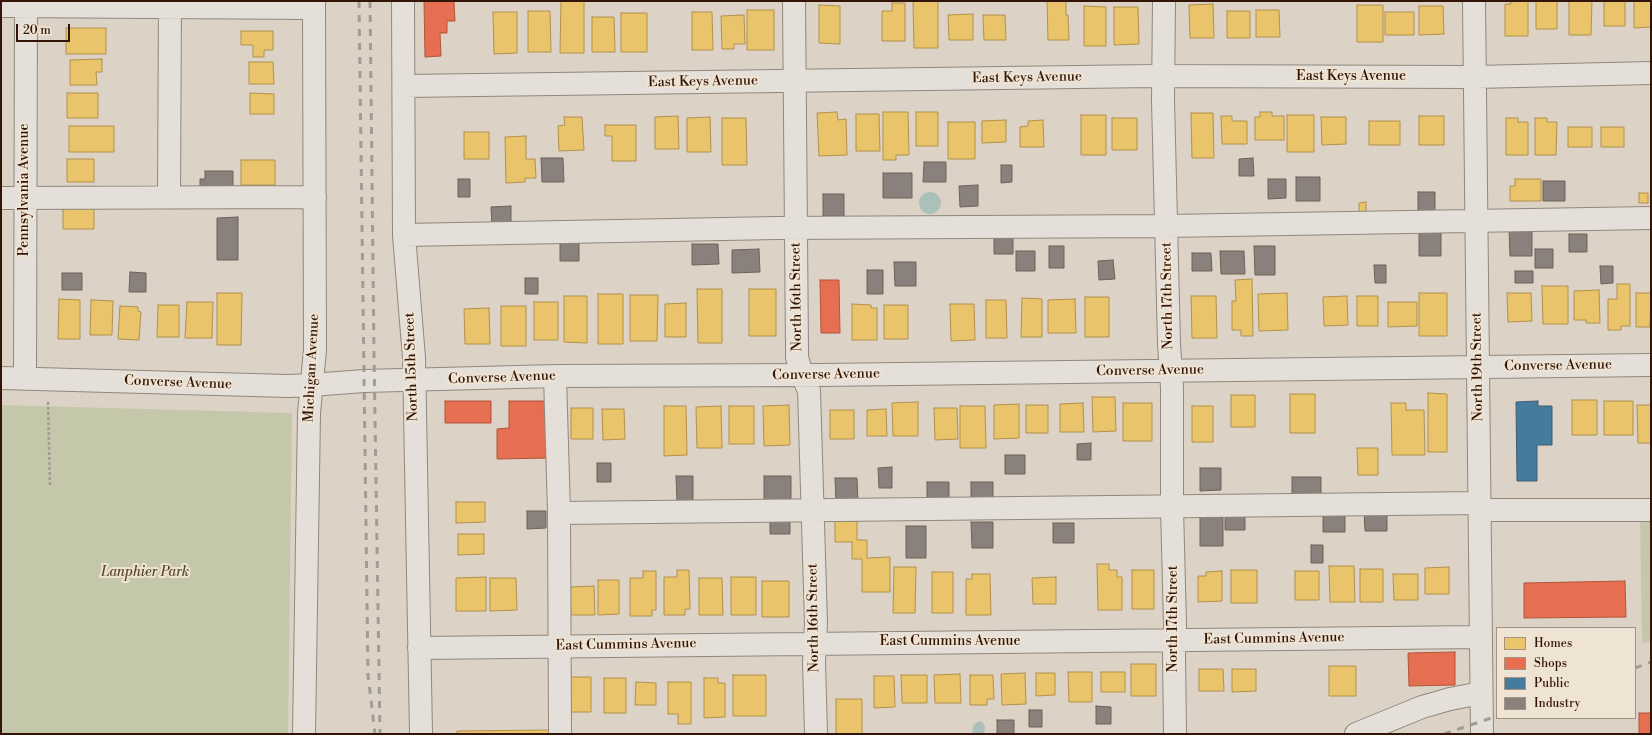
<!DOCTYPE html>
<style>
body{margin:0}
#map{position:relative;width:1652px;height:735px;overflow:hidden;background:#dcd3c6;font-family:"Libre Bodoni",serif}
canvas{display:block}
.frame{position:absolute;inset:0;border:2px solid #321507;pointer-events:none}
.legend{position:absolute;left:1496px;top:627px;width:140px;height:92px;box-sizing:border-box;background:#efe4d3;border:1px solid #a39181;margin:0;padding:5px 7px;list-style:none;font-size:12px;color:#321507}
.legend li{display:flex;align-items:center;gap:8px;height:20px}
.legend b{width:20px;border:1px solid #a39181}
.scale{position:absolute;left:16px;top:24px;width:54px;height:18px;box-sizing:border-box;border:2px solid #321507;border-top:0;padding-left:5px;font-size:12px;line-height:14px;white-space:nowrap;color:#321507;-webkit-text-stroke:3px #efe4d3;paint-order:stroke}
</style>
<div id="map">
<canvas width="1652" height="735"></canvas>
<div class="frame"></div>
<ul class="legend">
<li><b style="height:11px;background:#e9c46a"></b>Homes</li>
<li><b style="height:11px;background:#e76f51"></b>Shops</li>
<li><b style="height:11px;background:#457b9d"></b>Public</li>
<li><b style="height:11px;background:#8a817c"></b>Industry</li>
</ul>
<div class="scale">20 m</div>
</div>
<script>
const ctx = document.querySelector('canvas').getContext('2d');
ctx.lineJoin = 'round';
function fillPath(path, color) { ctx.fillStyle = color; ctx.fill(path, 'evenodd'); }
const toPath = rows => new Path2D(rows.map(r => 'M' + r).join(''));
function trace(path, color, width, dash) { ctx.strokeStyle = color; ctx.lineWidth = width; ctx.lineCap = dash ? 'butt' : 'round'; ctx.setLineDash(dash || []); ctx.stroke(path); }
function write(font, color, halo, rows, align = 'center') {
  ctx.font = font + ' "Libre Bodoni",serif'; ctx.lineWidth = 4; ctx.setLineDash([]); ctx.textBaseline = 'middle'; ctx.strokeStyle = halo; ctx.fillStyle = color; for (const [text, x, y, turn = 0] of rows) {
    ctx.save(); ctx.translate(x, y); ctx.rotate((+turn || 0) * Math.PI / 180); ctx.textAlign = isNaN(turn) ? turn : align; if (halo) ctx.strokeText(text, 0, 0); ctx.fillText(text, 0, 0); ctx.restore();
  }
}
fillPath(toPath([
 [1,405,292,413,288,734,1,734],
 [1640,516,1651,516,1651,641,1642,643]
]), '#c5c7aa');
fillPath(toPath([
 '919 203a11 11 0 1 1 22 0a11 11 0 1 1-22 0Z',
 [980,721,983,723,985,727,984,734,972,734,973,726,976,723]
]), '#abc0b9');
const homes = toPath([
 [561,1,584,1,584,53,560,53,561,1],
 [913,1,938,1,938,48,914,48,913,1],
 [1047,1,1066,1,1066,15,1068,15,1069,40,1048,40,1047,1],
 [1511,1,1528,1,1528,36,1505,36,1505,4,1511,4,1511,1],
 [1536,1,1557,1,1557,29,1536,29,1536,1],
 [1569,1,1592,1,1591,35,1569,35,1569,1],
 [1604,1,1625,1,1625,26,1604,26,1604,1],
 [1634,1,1651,1,1651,27,1634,28,1634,1],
 [892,3,905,3,905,41,882,41,882,11,892,11,892,3],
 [1213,4,1214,38,1190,38,1189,5,1213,4],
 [819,5,840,6,840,44,819,43,819,5],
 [1357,5,1383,5,1383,42,1357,42,1357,5],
 [1084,6,1106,7,1106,46,1084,46,1084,6],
 [1419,6,1443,6,1444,34,1419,35,1419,6],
 [1114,7,1138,7,1139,44,1114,45,1114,7],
 [747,10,774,10,774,50,747,50,747,10],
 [1256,10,1279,10,1280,37,1256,37,1256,10],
 [528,11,550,11,551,52,528,52,528,11],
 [1227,11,1250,11,1250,38,1227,38,1227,11],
 [493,12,517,12,517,53,494,54,493,12],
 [692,12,712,12,713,50,692,50,692,12],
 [1385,12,1414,12,1414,35,1385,35,1385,12],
 [621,13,647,13,647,52,621,52,621,13],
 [973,14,973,40,949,40,948,15,973,14],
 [744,15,745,44,734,44,734,49,722,49,721,16,744,15],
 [983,15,1005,15,1006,40,984,40,983,15],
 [592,17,614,17,615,52,592,52,592,17],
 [66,28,106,28,106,54,66,54,66,28],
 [241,31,273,31,273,50,264,50,264,57,253,57,253,45,241,45,241,31],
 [102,59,102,72,96,72,97,85,70,85,70,60,102,59],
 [249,62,273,62,274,84,249,84,249,62],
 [67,93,98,93,98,118,67,118,67,93],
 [250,93,274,94,274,114,250,114,250,93],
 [837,112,838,120,846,119,847,155,819,156,817,113,837,112],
 [883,112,908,112,909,155,896,155,896,160,883,160,883,112],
 [916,112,938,112,938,146,916,146,916,112],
 [1260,112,1272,112,1272,116,1284,116,1284,140,1255,140,1255,117,1260,117,1260,112],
 [1191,113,1213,113,1214,158,1192,158,1191,113],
 [856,114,879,114,880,151,856,151,856,114],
 [1081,115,1106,115,1106,155,1081,155,1081,115],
 [1287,115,1314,115,1314,152,1287,152,1287,115],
 [678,116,679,149,655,149,655,117,678,116],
 [1221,116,1232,116,1232,121,1247,121,1247,144,1222,144,1221,116],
 [1419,116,1444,116,1444,145,1419,145,1419,116],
 [564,117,582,117,584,150,559,151,558,126,565,125,564,117],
 [710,117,711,152,687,152,687,118,710,117],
 [1321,117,1346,117,1346,144,1322,145,1321,117],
 [722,118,746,118,747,165,722,165,722,118],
 [1112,118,1137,118,1137,150,1112,150,1112,118],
 [1506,118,1518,118,1518,122,1528,122,1528,155,1506,155,1506,118],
 [1535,118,1547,118,1547,122,1557,122,1556,155,1535,155,1535,118],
 [1006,120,1006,142,982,143,982,121,1006,120],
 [1043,120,1044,147,1020,147,1020,127,1028,126,1028,121,1043,120],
 [1369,121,1400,121,1400,145,1369,145,1369,121],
 [948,122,975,122,975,159,948,159,948,122],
 [605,125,636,125,636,161,612,161,612,136,605,136,605,125],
 [69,126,114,126,114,152,69,152,69,126],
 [1568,127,1592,127,1592,147,1568,147,1568,127],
 [1601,127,1624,127,1624,147,1601,147,1601,127],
 [464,132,489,132,489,159,464,159,464,132],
 [526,136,526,159,535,159,536,178,525,178,525,182,506,183,505,137,526,136],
 [67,159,94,159,94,182,67,182,67,159],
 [241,160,275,160,275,185,241,185,241,160],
 [1515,179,1541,179,1541,201,1510,201,1510,186,1515,186,1515,179],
 [1639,193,1648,193,1648,203,1639,203,1639,193],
 [1366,202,1366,212,1359,212,1359,203,1366,202],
 [63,207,94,207,94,229,63,229,63,207],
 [1252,279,1253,336,1241,336,1241,330,1232,330,1232,301,1236,301,1235,280,1252,279],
 [1617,284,1630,284,1630,326,1621,326,1621,330,1608,330,1608,299,1617,299,1617,284],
 [1542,286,1568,286,1568,324,1543,324,1542,286],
 [697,289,722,289,722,343,698,343,697,289],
 [749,289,776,289,776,336,749,336,749,289],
 [1599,290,1600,323,1586,323,1586,320,1574,320,1574,291,1599,290],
 [217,293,242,293,241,345,217,345,217,293],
 [1287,293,1288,330,1259,331,1258,294,1287,293],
 [1419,293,1447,293,1447,336,1419,336,1419,293],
 [1507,293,1531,293,1532,321,1508,322,1507,293],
 [1636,293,1651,293,1650,327,1636,327,1636,293],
 [598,294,623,294,623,344,598,344,598,294],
 [630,295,658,295,657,341,630,341,630,295],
 [564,296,587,296,587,343,564,342,564,296],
 [1191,296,1216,296,1217,338,1192,338,1191,296],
 [1347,296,1348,325,1324,326,1323,297,1347,296],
 [1357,296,1378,296,1378,326,1357,326,1357,296],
 [1085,297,1109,297,1109,337,1085,337,1085,297],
 [1022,298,1042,299,1042,337,1021,337,1022,298],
 [59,299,80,300,80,339,58,339,59,299],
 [1075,299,1076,333,1048,333,1048,300,1075,299],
 [91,300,113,301,112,335,90,335,91,300],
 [986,300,1006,300,1007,338,986,338,986,300],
 [187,302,213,302,212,338,185,338,187,302],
 [534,302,558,302,558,340,534,340,534,302],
 [1388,302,1417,302,1417,326,1388,327,1388,302],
 [686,303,686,337,665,337,665,304,686,303],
 [852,304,871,305,871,308,877,308,877,340,852,340,852,304],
 [950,304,974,304,975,340,951,341,950,304],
 [158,305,179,305,179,337,157,337,158,305],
 [884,305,908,305,908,339,884,339,884,305],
 [120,306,138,307,138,311,141,312,139,340,118,339,120,306],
 [501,306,526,306,526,346,501,346,501,306],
 [489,308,490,344,465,344,464,309,489,308],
 [1428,393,1447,394,1447,452,1428,452,1428,393],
 [1290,394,1315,394,1315,433,1290,433,1290,394],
 [1231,395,1255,395,1255,427,1231,427,1231,395],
 [1092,397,1115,397,1116,431,1093,432,1092,397],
 [1572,400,1597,400,1597,435,1572,435,1572,400],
 [1604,401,1633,401,1633,435,1604,435,1604,401],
 [918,402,918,436,893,436,892,403,918,402],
 [1083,403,1084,432,1060,432,1060,404,1083,403],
 [1123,403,1152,403,1152,441,1123,441,1123,403],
 [1391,403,1406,403,1406,410,1424,410,1425,455,1392,455,1391,403],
 [1019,404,1019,438,994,439,994,405,1019,404],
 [789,405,790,445,764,446,763,406,789,405],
 [1026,405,1048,405,1048,433,1026,433,1026,405],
 [1637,405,1651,405,1651,443,1638,443,1637,405],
 [664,406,686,406,687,455,664,456,664,406],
 [721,406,722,448,697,448,696,407,721,406],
 [729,406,754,406,754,444,729,444,729,406],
 [960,406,985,406,986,448,960,448,960,406],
 [1192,406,1213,406,1213,442,1192,442,1192,406],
 [571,408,593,408,593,439,571,439,571,408],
 [934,408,957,408,958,439,935,440,934,408],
 [602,409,624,409,625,439,603,440,602,409],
 [886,409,887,436,867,436,867,410,886,409],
 [830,410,854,410,854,439,830,439,830,410],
 [1357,448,1378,448,1378,475,1358,475,1357,448],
 [456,502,485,502,485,522,456,523,456,502],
 [835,521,857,521,857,540,867,540,867,558,890,557,890,592,862,592,862,559,852,559,852,542,835,542,835,521],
 [458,534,484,534,484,554,458,555,458,534],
 [1097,564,1109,564,1109,570,1117,570,1117,577,1122,577,1122,610,1098,610,1097,564],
 [1329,566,1354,566,1355,602,1330,602,1329,566],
 [894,567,916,567,915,613,893,613,894,567],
 [1449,567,1449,594,1425,594,1425,568,1449,567],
 [1360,569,1383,569,1383,602,1360,602,1360,569],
 [677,570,689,570,690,609,685,609,685,615,664,615,664,577,677,577,677,570],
 [1132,570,1154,570,1154,609,1132,609,1132,570],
 [1231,570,1257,570,1257,603,1231,603,1231,570],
 [643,571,656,571,656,610,652,610,652,616,630,616,630,578,643,578,643,571],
 [1222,571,1222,601,1198,602,1198,576,1206,576,1206,572,1222,571],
 [1295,571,1319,571,1319,600,1295,600,1295,571],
 [932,572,953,572,953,613,932,613,932,572],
 [972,574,990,574,991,615,966,615,966,579,972,579,972,574],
 [1393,574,1418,574,1418,600,1394,600,1393,574],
 [486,577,486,611,456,611,456,578,486,577],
 [731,577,756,577,756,615,731,615,731,577],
 [1056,577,1056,604,1033,604,1032,578,1056,577],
 [490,578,516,578,517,610,490,611,490,578],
 [699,578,722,578,723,615,699,615,699,578],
 [598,580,619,580,619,614,598,615,598,580],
 [762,581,789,581,789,617,762,617,762,581],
 [594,586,595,615,571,615,570,587,594,586],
 [1131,664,1156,664,1156,696,1131,696,1131,664],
 [1329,666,1356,666,1356,696,1329,696,1329,666],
 [1199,669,1223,669,1224,691,1199,691,1199,669],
 [1232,669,1256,669,1256,691,1232,692,1232,669],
 [1068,672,1092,672,1092,702,1069,702,1068,672],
 [1101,672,1125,672,1125,692,1101,692,1101,672],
 [1025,673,1026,704,1002,705,1001,674,1025,673],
 [1036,673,1055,673,1055,695,1036,696,1036,673],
 [960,674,961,703,935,703,934,675,960,674],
 [733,675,766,675,766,716,733,716,733,675],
 [901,675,927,675,927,703,902,703,901,675],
 [970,675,993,675,994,699,987,699,987,705,970,705,970,675],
 [874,676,894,676,895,707,874,708,874,676],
 [569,677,591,677,591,712,570,712,569,677],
 [604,678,626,678,626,713,604,713,604,678],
 [704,678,718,678,718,683,725,683,725,717,704,718,704,678],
 [636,682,656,683,656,705,635,705,636,682],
 [668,682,691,682,691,724,678,724,678,714,668,714,668,682],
 [836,699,862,699,862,734,836,734,836,699],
 [549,730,549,734,457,734,457,731,549,730]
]);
fillPath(homes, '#e9c46a');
trace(homes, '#b2904c', 1);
const shops = toPath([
 [424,1,454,1,455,21,447,21,447,33,440,33,441,56,425,57,424,1],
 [820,280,839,280,840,333,821,333,820,280],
 [445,401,491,401,491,423,445,423,445,401],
 [509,401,548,401,549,458,497,459,497,429,509,428,509,401],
 [1625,581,1626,617,1524,618,1524,583,1625,581],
 [1455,652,1455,685,1409,686,1408,653,1455,652],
 [1639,713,1651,713,1651,734,1639,734,1639,713]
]);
fillPath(shops, '#e76f51');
trace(shops, '#b1543b', 1);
const public = toPath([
 [1538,401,1538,406,1552,406,1552,445,1537,445,1537,481,1517,481,1516,402,1538,401]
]);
fillPath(public, '#457b9d');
trace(public, '#3f5c70', 1);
const industry = toPath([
 [541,158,563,158,564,182,542,182,541,158],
 [1253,158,1254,176,1239,176,1239,159,1253,158],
 [924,162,946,162,946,182,923,182,924,162],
 [1001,165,1012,165,1012,182,1001,183,1001,165],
 [205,171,233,171,233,192,200,192,200,179,205,179,205,171],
 [883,173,912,173,912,198,883,198,883,173],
 [1296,177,1320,177,1320,201,1296,201,1296,177],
 [458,179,470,179,470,197,458,197,458,179],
 [1268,179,1286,179,1286,198,1268,199,1268,179],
 [1543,181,1565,181,1565,201,1543,201,1543,181],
 [978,185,978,206,960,207,959,186,978,185],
 [1418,192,1435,192,1435,215,1418,215,1418,192],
 [823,194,844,194,844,216,823,216,823,194],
 [511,206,511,227,492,227,491,207,511,206],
 [238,217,238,260,217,260,217,218,238,217],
 [1441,228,1441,256,1419,256,1419,229,1441,228],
 [1509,228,1532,228,1532,256,1510,256,1509,228],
 [994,233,1013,233,1013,254,994,254,994,233],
 [1569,234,1587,234,1587,252,1569,252,1569,234],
 [560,241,579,241,579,261,560,261,560,241],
 [692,244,718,244,719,264,692,265,692,244],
 [1049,246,1064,246,1064,268,1049,268,1049,246],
 [1254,246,1275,246,1275,275,1255,275,1254,246],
 [759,249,760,272,732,273,732,250,759,249],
 [1535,249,1553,249,1553,268,1535,268,1535,249],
 [1016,251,1035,251,1035,271,1016,271,1016,251],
 [1220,251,1244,251,1245,274,1221,274,1220,251],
 [1192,253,1211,253,1212,271,1192,271,1192,253],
 [1113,260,1115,279,1099,280,1098,261,1113,260],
 [894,262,916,262,916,286,895,286,894,262],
 [1374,265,1386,265,1386,283,1375,283,1374,265],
 [1600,266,1613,266,1613,283,1601,284,1600,266],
 [867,270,883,270,883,294,867,294,867,270],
 [1515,271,1533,271,1533,283,1515,283,1515,271],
 [130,272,146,273,146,292,129,292,130,272],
 [62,273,82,273,82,290,62,290,62,273],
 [525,278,538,278,538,294,525,294,525,278],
 [1091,443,1091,460,1077,460,1077,444,1091,443],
 [1005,455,1025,455,1025,474,1005,474,1005,455],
 [597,463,611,463,611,482,597,482,597,463],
 [892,467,892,488,879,488,878,468,892,467],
 [1200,468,1221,468,1221,490,1200,491,1200,468],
 [676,476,693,476,693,501,677,501,676,476],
 [764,476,791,476,791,505,764,505,764,476],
 [1292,477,1321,477,1321,499,1292,500,1292,477],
 [835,478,857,478,858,503,836,503,835,478],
 [927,482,949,482,949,503,927,503,927,482],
 [971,482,993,482,993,503,971,503,971,482],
 [527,511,546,511,546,528,527,529,527,511],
 [1225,511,1245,511,1245,530,1225,530,1225,511],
 [1364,511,1387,511,1387,531,1365,531,1364,511],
 [1323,512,1345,512,1345,532,1323,532,1323,512],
 [1200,514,1223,514,1223,546,1200,546,1200,514],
 [770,516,790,516,790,534,770,534,770,516],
 [971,522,993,522,993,548,972,548,971,522],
 [1053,523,1074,523,1074,543,1053,543,1053,523],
 [906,526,926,526,926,558,906,558,906,526],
 [1311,545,1323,545,1323,563,1311,563,1311,545],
 [1096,706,1111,707,1111,724,1096,724,1096,706],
 [1029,710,1042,710,1042,727,1029,727,1029,710],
 [997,720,1014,720,1014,734,997,734,997,720]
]);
fillPath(industry, '#8a817c');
trace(industry, '#706159', 1);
const minor = toPath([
 [403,1,404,235,414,358,421,734],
 [794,1,797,350,797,357,802,375,809,391,816,623,814,662,816,734],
 [1164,1,1163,100,1169,344,1172,388,1172,507,1175,625,1174,653,1175,734],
 [1474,1,1482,734],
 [1,6,314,8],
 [404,86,1152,76,1475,77,1651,73],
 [169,197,170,1],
 [1,198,315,197],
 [404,235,777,228,1166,226,1651,218],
 [555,376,559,513,560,734],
 [1,378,288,386,311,385,364,381,555,376,819,375,1651,365],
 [25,379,26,1],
 [1480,510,1651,510],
 [559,513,1480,503],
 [419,648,1481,637],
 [304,734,309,413,315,350,314,1],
 [1356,734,1422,707,1450,699,1481,693]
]);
trace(minor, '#90877d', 24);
trace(toPath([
 [48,402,50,487]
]), '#a29c95', 2.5, [3, 2]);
trace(minor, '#e4e0d9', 22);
trace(toPath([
 [359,1,368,675,375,734],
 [370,1,374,355,380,734],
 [1635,668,1651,662],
 [1444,734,1497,716]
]), '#a29c95', 3, [7, 7]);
write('14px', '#321507', '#efe4d3', [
 ["East Keys Avenue",1351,77],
 ["East Keys Avenue",1027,78,-1],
 ["East Keys Avenue",703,82,-1],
 ["Pennsylvania Avenue",25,190,-90],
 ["North 17th Street",1168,296,-91],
 ["North 16th Street",797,297,-91],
 ["Converse Avenue",1558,366,-1],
 ["North 15th Street",412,367,-92],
 ["North 19th Street",1478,367,-91],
 ["Michigan Avenue",312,368,-87],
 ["Converse Avenue",1150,371,-1],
 ["Converse Avenue",826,375,-1],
 ["Converse Avenue",502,378,-2],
 ["Converse Avenue",178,383,2],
 ["North 16th Street",814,618,-91],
 ["North 17th Street",1174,619,-90],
 ["East Cummins Avenue",1274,639,-1],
 ["East Cummins Avenue",950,642],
 ["East Cummins Avenue",626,645,-1]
]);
write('italic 14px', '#584831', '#efe4d3', [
 ["Lanphier Park",145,573]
]);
</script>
